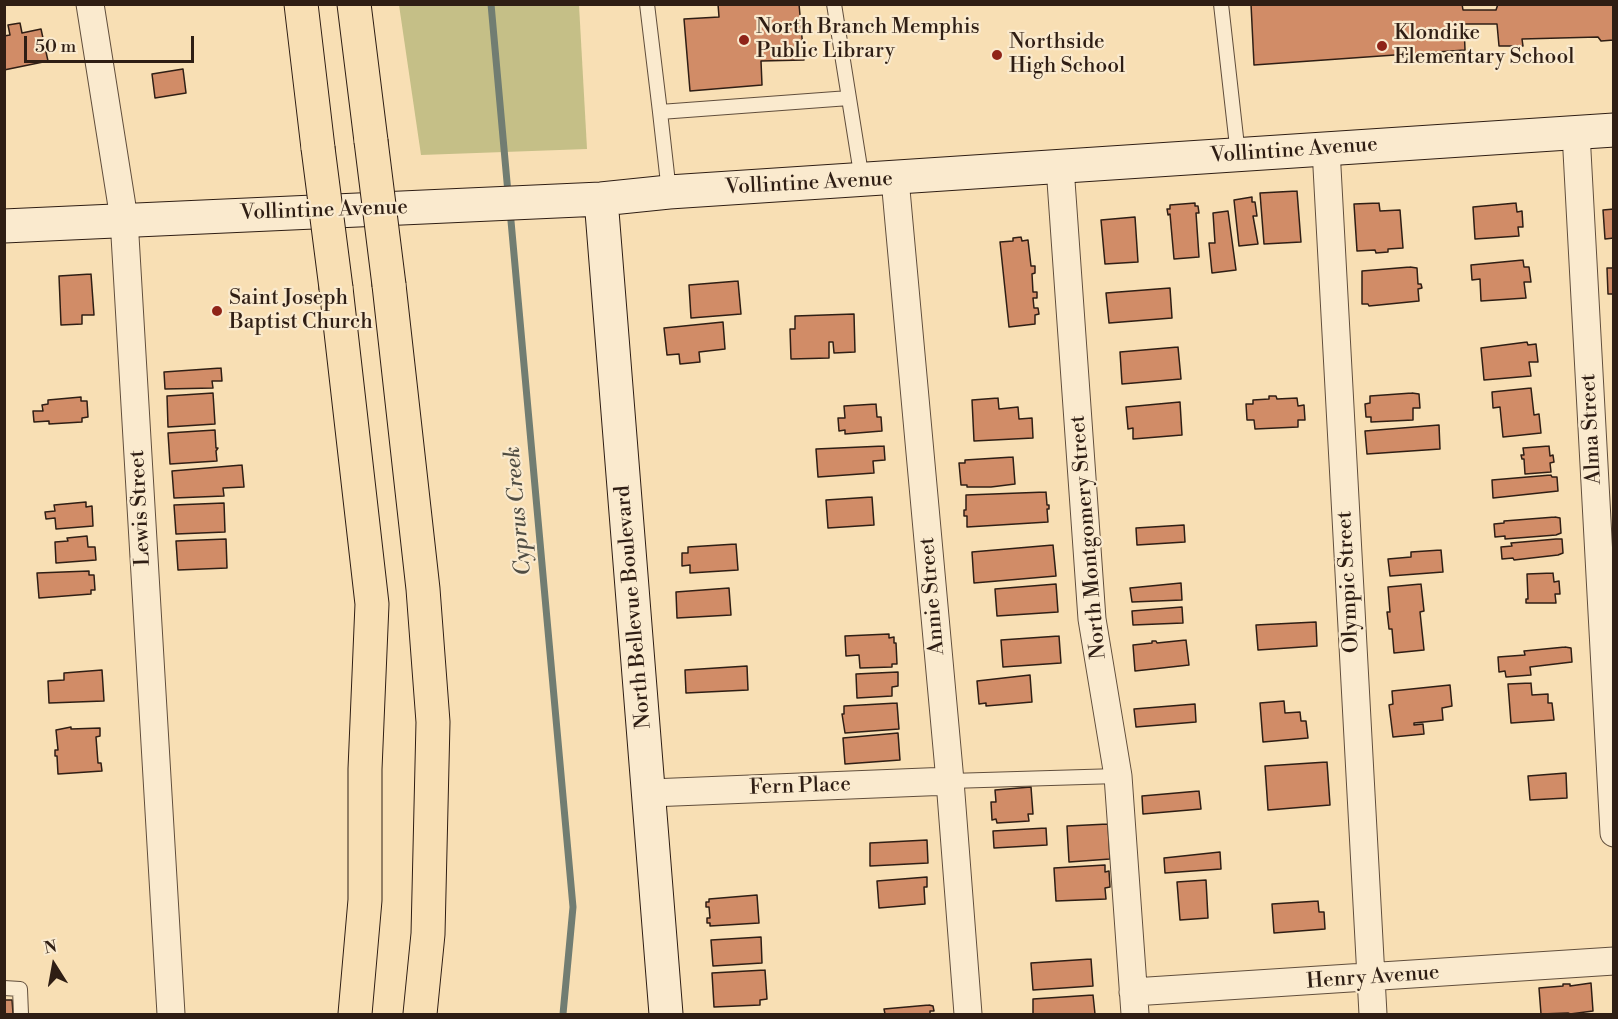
<!DOCTYPE html>
<style>
body{margin:0}
#map{position:relative;width:1618px;height:1019px;overflow:hidden;background:#f8dfb4;font-family:"Libre Bodoni",serif}
canvas{display:block}
.frame{position:absolute;inset:0;border:6px solid #2f1e14;pointer-events:none}
.north{position:absolute;left:24px;top:935px;width:60px;height:60px;-webkit-text-stroke:4px #faeace;paint-order:stroke;rotate:349deg;font-size:16px;font-weight:700;line-height:24px;text-align:center;color:#2f1e14}
.north::after{content:'';display:block;margin:auto;width:21px;height:27px;background:#2f1e14;clip-path:polygon(50% 0,100% 100%,50% 72%,0 100%)}
.scale{position:absolute;left:24px;top:36px;width:170px;height:27px;box-sizing:border-box;border:3px solid #2f1e14;border-top:0;padding-left:8px;font-size:18px;line-height:21px;white-space:nowrap;color:#2f1e14;-webkit-text-stroke:4px #faeace;paint-order:stroke}
</style>
<div id="map">
<canvas width="1618" height="1019"></canvas>
<div class="frame"></div>
<div class="north">N</div>
<div class="scale">50 m</div>
</div>
<script>
const ctx = document.querySelector('canvas').getContext('2d');
ctx.lineJoin = 'round';
function fillPath(path, color) { ctx.fillStyle = color; ctx.fill(path, 'evenodd'); }
const toPath = rows => new Path2D(rows.map(r => 'M' + r).join(''));
function trace(path, color, width, dash) { ctx.strokeStyle = color; ctx.lineWidth = width; ctx.lineCap = dash ? 'butt' : 'round'; ctx.setLineDash(dash || []); ctx.stroke(path); }
function write(font, color, halo, rows, align = 'center') {
  ctx.font = font + ' "Libre Bodoni",serif'; ctx.lineWidth = 4.5; ctx.setLineDash([]); ctx.textBaseline = 'middle'; ctx.strokeStyle = halo; ctx.fillStyle = color; for (const [text, x, y, turn = 0] of rows) {
    ctx.save(); ctx.translate(x, y); ctx.rotate((+turn || 0) * Math.PI / 180); ctx.textAlign = isNaN(turn) ? turn : align; if (halo) ctx.strokeText(text, 0, 0); ctx.fillText(text, 0, 0); ctx.restore();
  }
}
fillPath(toPath([
 [399,5,579,5,587,149,421,155]
]), '#c5bf87');
trace(toPath([
 [491,4,508,193],
 [510,210,573,907,563,1014]
]), '#717d72', 7);
const building = toPath([
 [718,4,799,4,804,60,761,61,762,85,690,91,684,19,719,17,718,4],
 [1251,4,1462,4,1463,10,1496,10,1498,4,1614,4,1614,40,1601,41,1598,37,1522,39,1523,46,1499,46,1497,24,1464,24,1465,50,1254,65,1251,4],
 [20,23,22,33,41,29,48,61,4,70,4,36,10,35,8,25,20,23],
 [183,69,186,93,155,98,152,74,183,69],
 [1297,191,1301,242,1264,244,1260,193,1297,191],
 [1252,197,1252,202,1255,202,1257,216,1253,216,1258,244,1239,246,1234,200,1252,197],
 [1195,203,1195,206,1198,206,1199,213,1196,213,1199,257,1174,259,1170,214,1168,215,1167,209,1170,209,1170,205,1195,203],
 [1379,203,1380,211,1400,210,1403,248,1388,249,1388,252,1376,253,1375,250,1357,251,1354,204,1379,203],
 [1516,203,1517,212,1522,211,1523,227,1518,227,1519,236,1475,239,1473,207,1516,203],
 [1614,209,1614,238,1605,239,1603,210,1614,209],
 [1228,211,1236,270,1212,273,1209,243,1215,243,1213,213,1228,211],
 [1135,217,1138,262,1105,264,1101,220,1135,217],
 [1021,237,1022,241,1028,240,1031,266,1035,266,1035,273,1032,274,1033,292,1037,292,1037,298,1033,298,1034,308,1038,308,1039,314,1035,315,1035,324,1009,327,1000,242,1013,241,1013,238,1021,237],
 [1523,260,1524,267,1529,267,1531,282,1524,282,1526,298,1481,301,1480,279,1472,280,1471,265,1523,260],
 [1410,267,1417,268,1418,284,1421,284,1422,288,1418,289,1419,301,1369,306,1368,304,1362,304,1362,271,1410,267],
 [1607,268,1614,268,1614,294,1608,294,1607,268],
 [91,274,94,315,82,315,82,324,61,325,59,276,91,274],
 [738,281,741,314,691,318,689,285,738,281],
 [1170,288,1172,318,1109,323,1106,293,1170,288],
 [854,314,855,352,834,353,833,342,829,342,829,358,791,359,790,329,795,329,795,316,854,314],
 [723,322,725,349,699,352,700,362,680,364,679,354,667,355,664,328,723,322],
 [1527,342,1528,345,1536,344,1538,362,1529,362,1531,376,1484,380,1481,348,1527,342],
 [1178,347,1181,379,1122,384,1120,352,1178,347],
 [221,368,222,381,212,381,213,388,165,389,164,372,221,368],
 [1531,388,1534,415,1539,414,1541,433,1503,437,1500,407,1493,408,1492,392,1531,388],
 [213,393,215,424,168,427,167,396,213,393],
 [1412,393,1419,394,1420,408,1413,408,1413,420,1371,422,1371,417,1366,417,1365,404,1370,403,1370,396,1412,393],
 [1269,396,1276,396,1277,399,1297,398,1298,406,1304,405,1305,420,1298,420,1298,427,1255,429,1254,420,1247,420,1246,404,1253,404,1253,400,1269,399,1269,396],
 [81,397,81,401,87,401,88,417,82,418,82,422,49,424,49,421,34,422,33,411,43,411,42,405,48,404,48,400,81,397],
 [998,398,999,409,1018,407,1019,419,1032,418,1033,438,974,441,972,400,998,398],
 [1180,402,1182,435,1133,439,1133,428,1128,429,1126,407,1180,402],
 [876,404,877,417,881,417,882,431,845,434,845,430,839,431,838,418,845,418,844,406,876,404],
 [1439,425,1440,449,1367,454,1365,431,1439,425],
 [215,430,216,448,218,448,216,451,217,461,170,464,168,433,215,430],
 [884,446,885,460,873,461,874,473,818,477,816,449,884,446],
 [1549,446,1550,456,1553,455,1554,462,1550,463,1551,472,1525,474,1524,459,1522,459,1521,455,1524,455,1523,448,1549,446],
 [1013,457,1015,484,991,487,967,487,967,485,961,485,959,463,965,463,965,460,1013,457],
 [242,465,244,487,223,488,224,496,174,498,172,471,242,465],
 [1551,475,1552,477,1557,477,1558,491,1493,498,1492,480,1551,475],
 [1046,492,1047,505,1049,505,1049,509,1047,509,1048,522,967,527,967,516,964,516,964,510,966,510,966,495,1046,492],
 [872,497,874,525,828,528,826,500,872,497],
 [86,502,86,507,92,506,93,526,56,529,55,518,46,519,45,512,55,511,54,505,86,502],
 [224,503,225,532,176,534,174,505,224,503],
 [1555,517,1560,518,1561,533,1556,535,1505,539,1505,536,1495,537,1494,524,1504,523,1504,521,1555,517],
 [1184,525,1185,542,1137,545,1136,528,1184,525],
 [87,536,88,547,95,547,96,560,56,563,55,542,68,541,67,538,87,536],
 [226,539,227,568,178,570,176,541,226,539],
 [1556,539,1562,539,1563,553,1558,555,1514,560,1513,558,1502,559,1501,547,1512,546,1511,543,1556,539],
 [736,544,738,570,690,573,690,565,682,566,682,553,688,553,688,547,736,544],
 [1053,545,1056,576,974,583,972,552,1053,545],
 [1441,550,1443,572,1390,576,1388,559,1411,557,1411,552,1441,550],
 [89,571,89,575,94,575,95,590,91,590,91,594,39,598,37,573,89,571],
 [1553,573,1554,582,1559,581,1560,594,1555,594,1556,603,1526,603,1526,599,1528,599,1527,574,1553,573],
 [1181,583,1182,600,1132,602,1130,588,1181,583],
 [1056,584,1058,612,997,616,995,589,1056,584],
 [1421,584,1424,611,1420,612,1424,650,1394,653,1392,629,1389,629,1387,612,1390,612,1388,587,1421,584],
 [729,588,731,615,677,618,676,592,729,588],
 [1182,607,1183,623,1133,625,1132,611,1182,607],
 [1316,622,1317,646,1258,650,1256,625,1316,622],
 [889,634,889,638,894,637,894,643,896,643,897,664,892,664,892,667,860,668,859,655,846,656,845,636,889,634],
 [1059,636,1061,663,1003,667,1001,640,1059,636],
 [1186,640,1189,665,1135,671,1133,645,1152,643,1152,641,1156,641,1157,643,1186,640],
 [1565,647,1571,648,1572,662,1530,667,1531,675,1506,677,1505,671,1499,672,1498,657,1525,655,1524,651,1565,647],
 [747,666,748,690,686,693,685,670,747,666],
 [102,670,104,701,49,703,48,681,64,680,64,673,102,670],
 [898,672,898,686,892,687,892,696,857,698,856,674,898,672],
 [1030,675,1032,702,986,706,986,703,979,704,977,681,1030,675],
 [1531,683,1532,695,1548,694,1548,703,1552,703,1554,720,1511,723,1508,684,1531,683],
 [1450,685,1452,706,1442,708,1443,720,1414,723,1414,725,1423,724,1424,734,1393,737,1389,705,1393,704,1392,691,1450,685],
 [1284,701,1285,713,1300,712,1301,721,1306,721,1308,738,1263,742,1260,703,1284,701],
 [897,703,899,729,845,733,842,714,844,714,844,706,897,703],
 [1195,704,1196,722,1136,727,1134,709,1195,704],
 [71,727,71,729,100,728,100,736,96,737,98,763,101,763,102,771,58,774,57,756,55,756,55,750,58,750,56,730,71,727],
 [898,733,900,760,845,764,843,738,898,733],
 [1327,762,1330,805,1268,810,1265,766,1327,762],
 [1566,773,1567,798,1530,800,1528,776,1566,773],
 [1031,787,1033,814,1028,814,1029,821,997,823,996,819,992,820,991,802,996,802,995,790,1031,787],
 [1199,791,1201,809,1143,814,1142,796,1199,791],
 [1108,824,1110,859,1069,862,1067,826,1108,824],
 [1046,828,1047,845,994,848,993,831,1046,828],
 [927,840,928,863,870,866,870,843,927,840],
 [1220,852,1221,869,1165,873,1164,858,1220,852],
 [1105,865,1105,872,1109,871,1110,887,1105,888,1106,899,1056,901,1054,868,1105,865],
 [927,877,927,887,924,887,925,904,879,908,877,881,927,877],
 [1206,880,1208,918,1180,920,1177,882,1206,880],
 [757,895,759,923,710,926,710,923,707,923,707,918,710,918,709,907,706,907,706,902,709,902,709,899,757,895],
 [1318,901,1319,912,1324,912,1325,929,1274,933,1272,904,1318,901],
 [761,937,762,963,713,966,711,940,761,937],
 [1091,959,1093,986,1033,990,1031,963,1091,959],
 [765,970,767,999,760,1000,760,1005,714,1007,712,973,765,970],
 [1591,983,1593,1011,1570,1014,1568,1013,1541,1014,1539,988,1563,986,1563,984,1570,984,1570,986,1591,983],
 [1093,995,1095,1014,1033,1014,1033,999,1093,995],
 [4,1000,12,1000,13,1013,16,1012,16,1014,4,1014,4,1000],
 [929,1005,933,1006,934,1011,930,1011,930,1014,885,1014,884,1009,929,1005]
]);
fillPath(building, '#d18c67');
trace(building, '#2f1e14', 1.5);
const lane = toPath([
 [647,4,660,112],
 [834,4,862,180],
 [1221,4,1238,155],
 [669,192,660,112,849,98],
 [950,781,1118,776],
 [4,988,20,989,21,1014]
]);
const street = toPath([
 [90,4,124,219,171,1014],
 [1576,133,1614,833],
 [1326,149,1373,1014],
 [1060,167,1092,619,1118,776,1135,1014],
 [895,179,950,781,968,1014],
 [650,793,950,781],
 [1133,992,1614,961]
]);
const secondary = toPath([
 [601,199,666,1014],
 [4,226,601,199,669,192,1614,130]
]);
const highway = toPath([
 [301,4,318,148],
 [354,4,371,141],
 [389,285,423,589,433,722,428,934,420,1014],
 [336,288,372,604,365,769,365,900,355,1014]
]);
trace(lane, '#614e3c', 16);
trace(street, '#614e3c', 29);
trace(secondary, '#2f1e14', 35);
trace(highway, '#2f1e14', 35);
trace(lane, '#faeace', 14);
trace(street, '#faeace', 27);
trace(secondary, '#faeace', 33);
trace(highway, '#f8dfb4', 33);
const highwayBridge = toPath([
 [371,141,389,285],
 [318,148,336,288]
]);
trace(highwayBridge, '#2f1e14', 35, []);
trace(highwayBridge, '#f8dfb4', 33);
for (const [x, y, r, color] of [
 [744,40,6,"#8f2418"],
 [1382,46,6,"#8f2418"],
 [997,55,6,"#8f2418"],
 [217,311,6,"#8f2418"]
]) { const dot = new Path2D(); dot.arc(x, y, r, 0, 2 * Math.PI); ctx.fillStyle = color; ctx.fill(dot); trace(dot, '#faeace', 2); }
write('21px', '#2f1e14', '#faeace', [
 ["North Branch Memphis",756,28],
 ["Public Library",756,52],
 ["Klondike",1394,34],
 ["Elementary School",1394,58],
 ["Northside",1009,43],
 ["High School",1009,67],
 ["Saint Joseph",229,299],
 ["Baptist Church",229,323]
], 'left');
write('21px', '#2f1e14', '#faeace', [
 ["Vollintine Avenue",1294,151,-4],
 ["Vollintine Avenue",809,184,-3],
 ["Vollintine Avenue",324,211,-2],
 ["Alma Street",1592,429,-93],
 ["Lewis Street",141,508,-93],
 ["North Montgomery Street",1089,537,-95],
 ["Olympic Street",1349,582,-93],
 ["Annie Street",933,596,-95],
 ["North Bellevue Boulevard",634,607,-95],
 ["Fern Place",800,787,-2],
 ["Henry Avenue",1373,978,-4]
]);
write('italic 22px', '#504d43', '#faeace', [
 ["Cyprus Creek",519,511,-95]
]);
</script>
